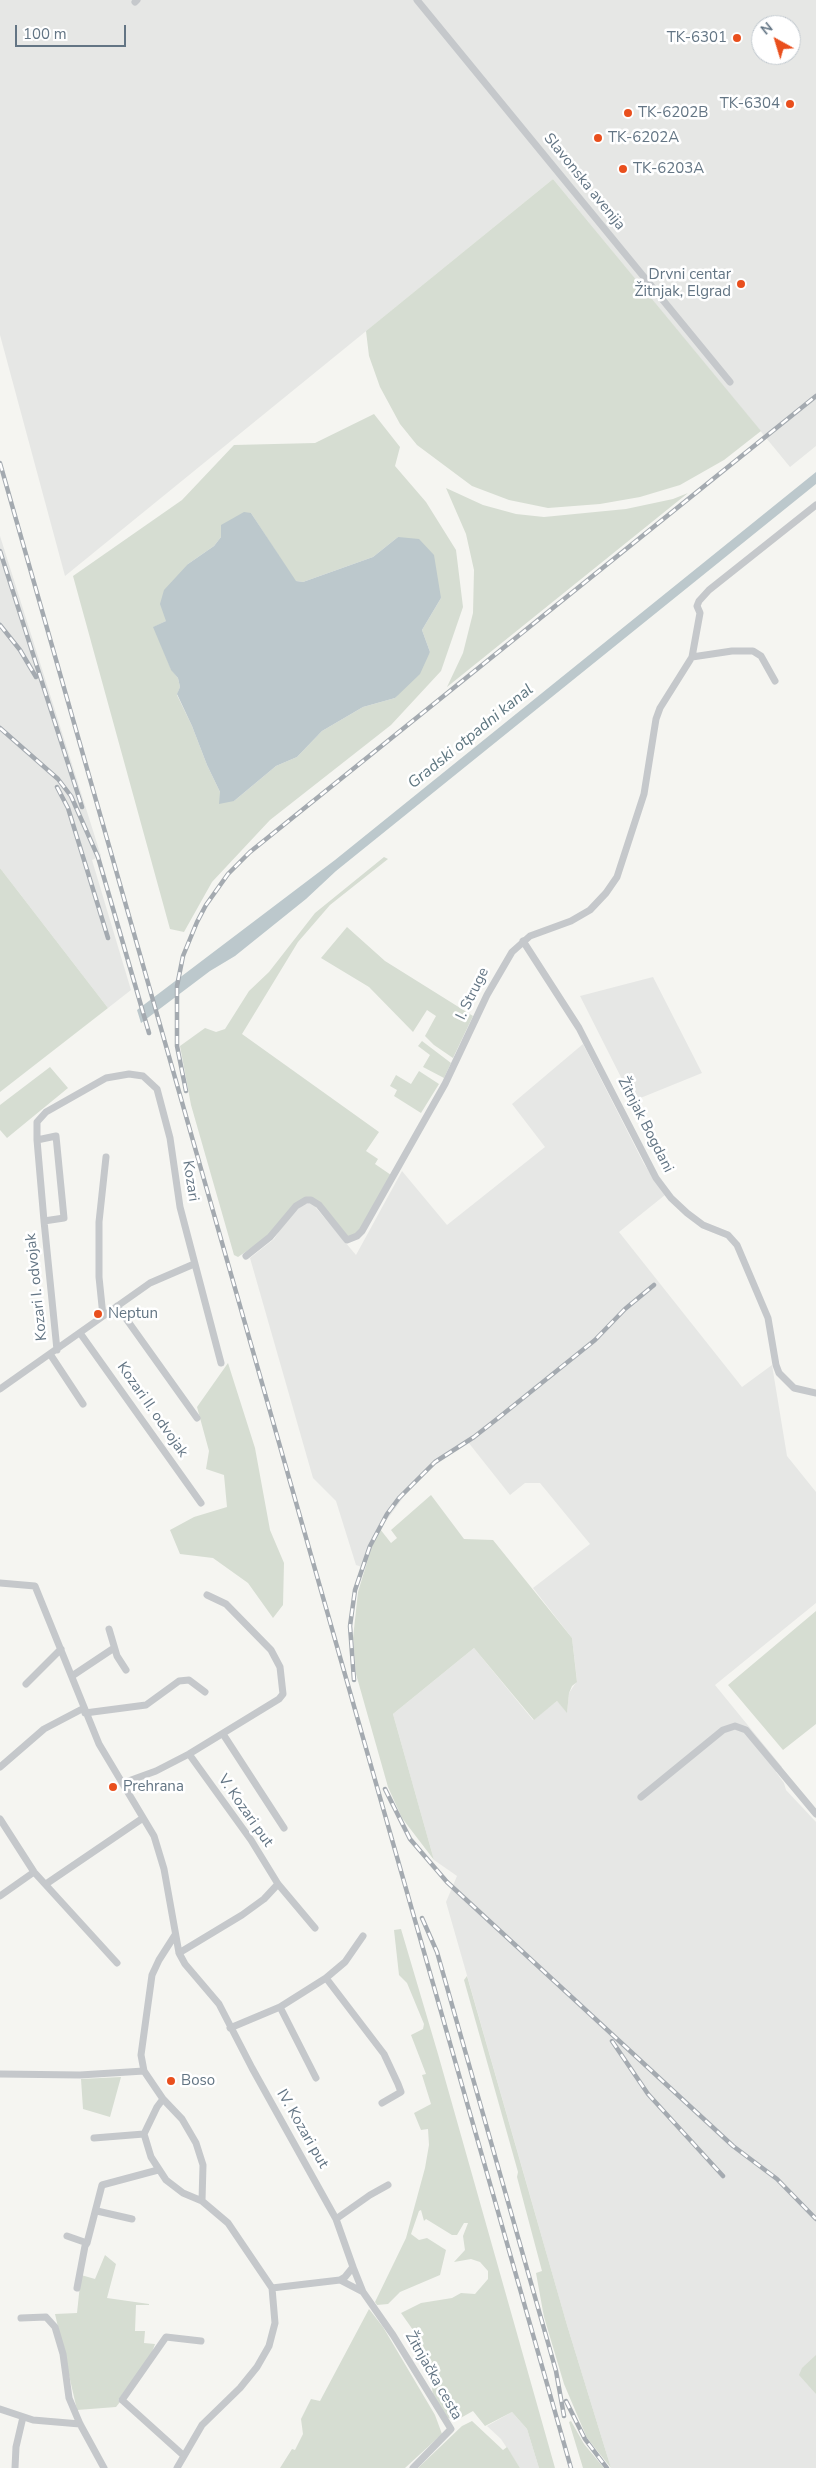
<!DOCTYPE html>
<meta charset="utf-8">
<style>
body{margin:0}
#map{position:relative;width:816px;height:2468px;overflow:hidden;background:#f5f5f1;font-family:"Nunito Sans",sans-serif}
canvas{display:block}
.north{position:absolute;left:751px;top:15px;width:50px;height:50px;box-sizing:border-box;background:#fff;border:1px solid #c1c8ce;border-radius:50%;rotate:321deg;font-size:14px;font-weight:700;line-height:20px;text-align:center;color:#637584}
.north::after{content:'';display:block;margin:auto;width:18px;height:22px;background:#e94f1d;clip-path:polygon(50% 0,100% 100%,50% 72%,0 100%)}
.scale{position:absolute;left:15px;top:25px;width:111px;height:22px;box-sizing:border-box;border:2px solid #637584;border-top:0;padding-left:6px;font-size:15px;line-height:18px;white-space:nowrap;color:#637584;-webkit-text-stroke:4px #fff;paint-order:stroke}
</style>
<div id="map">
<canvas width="816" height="2468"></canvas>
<div class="north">N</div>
<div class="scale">100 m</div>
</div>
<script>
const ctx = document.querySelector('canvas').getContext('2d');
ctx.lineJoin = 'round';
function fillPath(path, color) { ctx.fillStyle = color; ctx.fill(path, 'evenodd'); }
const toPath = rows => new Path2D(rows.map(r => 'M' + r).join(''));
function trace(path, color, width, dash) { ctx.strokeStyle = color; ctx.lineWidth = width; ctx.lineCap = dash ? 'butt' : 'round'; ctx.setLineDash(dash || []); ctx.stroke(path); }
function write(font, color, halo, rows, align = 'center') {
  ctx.font = font + ' "Nunito Sans",sans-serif'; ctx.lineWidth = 5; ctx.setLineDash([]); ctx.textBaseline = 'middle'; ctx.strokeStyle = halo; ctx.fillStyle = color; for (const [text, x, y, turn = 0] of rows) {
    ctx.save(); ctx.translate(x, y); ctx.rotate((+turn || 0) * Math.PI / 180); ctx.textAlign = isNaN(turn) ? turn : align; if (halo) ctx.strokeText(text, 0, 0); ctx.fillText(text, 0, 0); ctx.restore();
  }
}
fillPath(toPath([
 [0,0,816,0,816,446,790,467,553,179,65,576,0,335],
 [761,25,791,25,791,55,761,55],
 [0,536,101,856,92,860,131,990,108,1008,0,868],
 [653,977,702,1073,633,1101,580,996],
 [583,1044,644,1164,665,1195,619,1232,742,1387,772,1365,787,1456,816,1492,816,1603,715,1685,782,1767,776,1772,784,1783,786,1790,816,1822,816,2468,611,2468,567,2325,446,1902,457,1876,434,1860,393,1714,474,1648,533,1720,557,1701,567,1712,569,1693,577,1681,572,1638,533,1588,590,1544,540,1483,525,1483,510,1495,468,1442,431,1468,411,1487,380,1529,365,1568,356,1565,336,1501,313,1478,250,1258,274,1239,289,1216,304,1204,312,1203,356,1255,402,1171,447,1225,545,1147,512,1104],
 [512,2412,527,2429,539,2468,520,2468,501,2439,487,2426]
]), '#e6e7e5');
fillPath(toPath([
 [553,179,761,431,724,460,680,485,640,497,600,504,548,508,509,500,472,486,417,445,400,424,380,387,369,356,366,331],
 [374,414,400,447,395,466,426,502,456,550,463,607,441,671,391,725,270,820,212,882,184,932,170,929,73,576,182,500,234,445,315,443],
 [251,513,295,581,303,582,373,557,398,537,441,598,422,630,430,652,395,698,363,707,322,731,297,757,276,766,234,801,220,792,207,765,192,726,177,695,180,687,178,678,171,669,154,627,166,621,188,564,214,546,221,537],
 [446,488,483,505,516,514,544,517,626,509,673,499,688,493,447,687,463,653,473,613,474,570,466,534],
 [384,857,388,859,330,905,298,942,242,1034,379,1132,366,1151,378,1159,375,1164,391,1175,360,1231,349,1238,310,1197,266,1238,238,1257,234,1255,191,1105,180,1046,205,1028,216,1032,225,1029,249,991,269,972,315,913],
 [0,868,108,1008,0,1092],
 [347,927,385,961,473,1016,453,1058,434,1045,425,1036,436,1016,427,1010,413,1032,369,987,321,958],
 [422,1041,451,1063,444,1078,423,1067,430,1055,418,1046],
 [50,1067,68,1088,7,1138,0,1130,0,1105],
 [419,1071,439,1084,421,1113,394,1096,397,1090,390,1086,396,1075,411,1084],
 [228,1363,255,1448,270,1530,284,1563,283,1605,273,1618,248,1583,213,1558,180,1554,170,1530,194,1517,227,1507,224,1475,206,1469,209,1451,197,1407],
 [431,1495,464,1539,493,1540,572,1638,577,1682,572,1686,569,1693,567,1713,557,1701,534,1720,474,1648,393,1714,434,1860,402,1818,388,1787,356,1674,353,1638,358,1592,372,1546,380,1529,391,1543,397,1538,391,1530],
 [816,1611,816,1724,783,1750,728,1685],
 [401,1929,438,2054,555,2468,539,2468,527,2429,512,2412,485,2426,473,2411,457,2420,448,2418,433,2397,431,2377,426,2362,410,2344,413,2330,401,2313,421,2303,452,2298,461,2293,475,2294,488,2279,488,2271,480,2262,471,2259,454,2262,465,2250,463,2236,468,2223,464,2223,457,2235,452,2235,426,2219,424,2221,421,2210,419,2211,411,2234,419,2240,427,2238,446,2250,440,2275,400,2292,388,2304,377,2305,375,2302,406,2238,425,2168,429,2145,428,2129,421,2130,414,2113,431,2104,422,2075,426,2074,411,2035,423,2029,424,2024,407,1983,399,1975,394,1930],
 [467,1976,567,2325,611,2468,587,2438,564,2384,544,2317,536,2273,542,2271,517,2177,518,2172,464,1980],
 [121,2077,110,2117,83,2109,81,2079],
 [105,2255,116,2264,107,2298,149,2304,149,2305,136,2305,135,2331,145,2331,144,2343,155,2344,151,2355,118,2400,120,2402,116,2407,77,2410,55,2314,77,2313,81,2275,95,2279],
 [369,2309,383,2327,435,2415,442,2434,405,2468,280,2468,292,2449,295,2450,303,2434,301,2419,311,2399,320,2401],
 [816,2355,816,2394,799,2375,802,2368],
 [472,2421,503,2450,507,2447,520,2468,418,2468,462,2426],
 [571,2421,584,2444,604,2468,583,2468,569,2422]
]), '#d6ddd2');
fillPath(toPath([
 [816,472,816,484,336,871,306,899,235,956,210,971,141,1023,137,1010,335,860],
 [244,512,251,513,296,581,303,582,373,557,398,537,419,539,434,555,441,598,422,630,430,652,420,674,395,698,363,707,322,731,297,757,276,766,234,801,219,804,220,792,207,765,192,726,177,694,180,687,178,678,171,670,153,627,166,621,160,604,164,590,188,564,214,546,221,537,221,525]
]), '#bcc8cc');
trace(toPath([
 [417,0,730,382],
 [135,2,137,0],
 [692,657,732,651,753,651,761,656,775,681],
 [523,941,579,1028,656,1178,671,1198,687,1213,703,1225,728,1235,737,1245,768,1318,776,1365,779,1373,794,1388,816,1393],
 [37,1140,37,1122,46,1112,106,1078,129,1074,143,1076,157,1089,170,1138,180,1207,221,1363],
 [44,1221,64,1218,56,1136,37,1140,44,1221,57,1350],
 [246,1256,270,1237,296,1206,306,1200,311,1200,319,1205,347,1240,357,1236,362,1231,445,1084,487,995,512,952,530,936,571,921,590,910,606,893,617,877,644,794,656,719,660,708,692,657,700,613,697,606,699,601,709,590,816,505],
 [117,1306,197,1418],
 [103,1316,99,1277,99,1222,106,1157],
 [80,1333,201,1503],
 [50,1354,83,1404],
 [0,1389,150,1283,194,1264],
 [0,1583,35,1586,99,1744,154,1836,164,1869,179,1953,185,1964,219,2004,252,2068,336,2219,353,2267,345,2277,340,2280,272,2288],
 [109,1629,117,1656,126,1670],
 [72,1676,114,1648],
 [26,1684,61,1649],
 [85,1713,146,1705,179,1681,189,1680,205,1692],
 [223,1734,284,1828],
 [189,1754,251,1840,278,1884,315,1928],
 [0,1767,44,1729,84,1708],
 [123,1783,156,1771,189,1754,279,1699,283,1694,280,1667,271,1650,226,1604,207,1595],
 [641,1797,723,1730,735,1726,746,1730,816,1814],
 [0,1819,34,1872,117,1963],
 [46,1884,143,1818],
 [0,1896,34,1872],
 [175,1935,159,1960,152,1975,141,2055,144,2071,163,2099,182,2119,196,2143,203,2165,202,2201,228,2223,272,2288,275,2323,269,2346,257,2367,240,2388,202,2425,177,2468],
 [179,1953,242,1915,264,1899,278,1884],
 [326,1978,384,2054,398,2084,401,2092,382,2103],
 [280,2007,316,2078],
 [230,2028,280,2007,326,1978,345,1962,363,1936],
 [0,2074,80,2075,144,2071],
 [163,2099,157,2107,144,2134,151,2157,166,2180,183,2193,202,2201],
 [94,2138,144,2134],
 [97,2211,132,2219],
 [336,2219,370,2195,388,2185],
 [67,2236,87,2243,102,2185,158,2170],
 [340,2280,363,2292,353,2267],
 [77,2288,85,2246,87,2243],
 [363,2292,393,2335,451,2429,413,2468],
 [21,2318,46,2317,55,2327,63,2354,69,2398,80,2424,104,2468],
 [0,2409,33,2420,80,2424],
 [183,2455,122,2400,166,2337,201,2341],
 [15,2468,16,2447,23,2417]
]), '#c5c8cb', 7);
const rail = toPath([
 [0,463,571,2468],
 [0,551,82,807],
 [0,625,20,650,36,677],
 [0,728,58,779,71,796,98,857,149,1033],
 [57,787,68,808,108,938],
 [186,1091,177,1046,177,986,183,956,197,922,206,905,228,874,250,852,816,396],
 [354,1680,350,1626,355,1590,370,1546,387,1514,399,1498,435,1462,474,1437,497,1419,595,1340,625,1309,654,1285],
 [385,1789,410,1839,447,1882,733,2146,777,2179,816,2219],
 [422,1918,437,1952,556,2371,564,2416],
 [612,2041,648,2094,723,2176],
 [566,2401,585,2439,607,2468]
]);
trace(rail, '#a4aab0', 4.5);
trace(rail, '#fff', 2.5, [8]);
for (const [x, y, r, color] of [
 [737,38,5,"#e94f1d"],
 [790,104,5,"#e94f1d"],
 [628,113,5,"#e94f1d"],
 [598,138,5,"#e94f1d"],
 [623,169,5,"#e94f1d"],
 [741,284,5,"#e94f1d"],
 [98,1314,5,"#e94f1d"],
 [113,1787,5,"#e94f1d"],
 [171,2081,5,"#e94f1d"]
]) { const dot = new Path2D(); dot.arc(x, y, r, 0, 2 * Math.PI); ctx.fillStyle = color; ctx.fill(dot); trace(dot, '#fff', 2); }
write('15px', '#637584', '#fff', [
 ["TK-6301",727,38,"right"],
 ["TK-6304",780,104,"right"],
 ["TK-6202B",638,113],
 ["TK-6202A",608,138],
 ["TK-6203A",633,169],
 ["Drvni centar",731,275,"right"],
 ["Žitnjak, Elgrad",731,292,"right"],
 ["Neptun",108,1314],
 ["Prehrana",123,1787],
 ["Boso",181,2081]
], 'left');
write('15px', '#637584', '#fff', [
 ["Slavonska avenija",584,182,51],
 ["I. Struge",473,994,-64],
 ["Žitnjak Bogdani",645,1125,63],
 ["Kozari",190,1181,81],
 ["Kozari I. odvojak",37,1287,-96],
 ["Kozari II. odvojak",152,1410,55],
 ["V. Kozari put",245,1811,55],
 ["IV. Kozari put",302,2129,60],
 ["Žitnjačka cesta",433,2376,60]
]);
write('italic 16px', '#5f7781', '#fff', [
 ["Gradski otpadni kanal",471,737,-39]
]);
</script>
